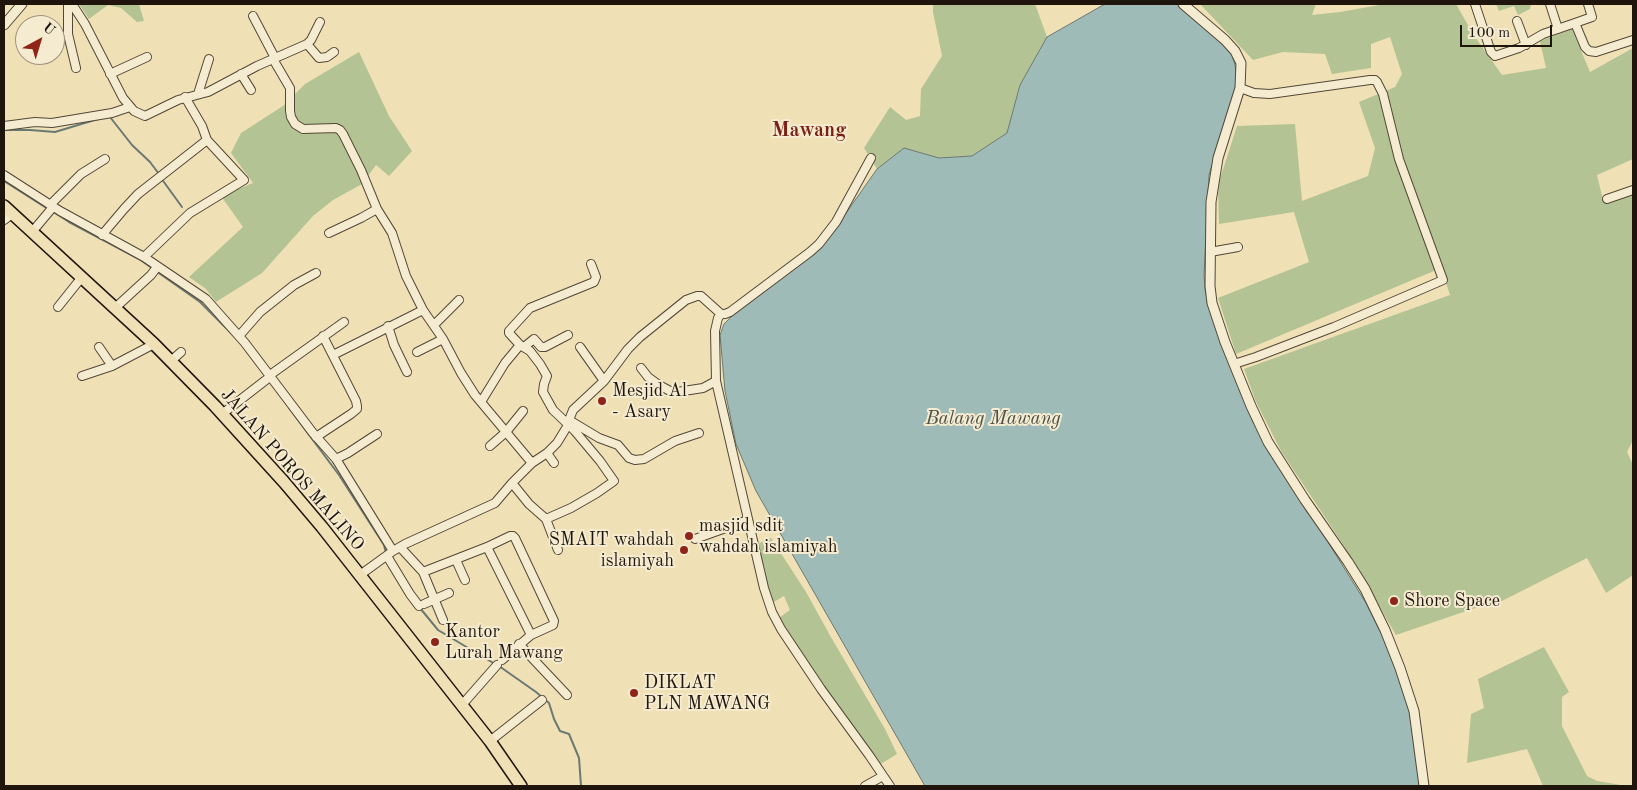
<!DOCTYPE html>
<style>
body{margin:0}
#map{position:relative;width:1637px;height:790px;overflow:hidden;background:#efe0b6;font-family:"Old Standard TT",serif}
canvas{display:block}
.frame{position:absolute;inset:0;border:5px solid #1f150c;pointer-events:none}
.north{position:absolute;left:15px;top:15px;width:50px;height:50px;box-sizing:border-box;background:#f5ebd0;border:1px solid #9f9582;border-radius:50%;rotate:39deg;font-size:14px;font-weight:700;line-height:20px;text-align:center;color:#1f150c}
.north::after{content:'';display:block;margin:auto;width:18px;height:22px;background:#8f2418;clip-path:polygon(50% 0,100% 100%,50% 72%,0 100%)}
.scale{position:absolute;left:1460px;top:25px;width:92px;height:22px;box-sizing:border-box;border:2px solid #1f150c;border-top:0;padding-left:6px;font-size:15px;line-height:18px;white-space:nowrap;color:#1f150c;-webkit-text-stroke:4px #f5ebd0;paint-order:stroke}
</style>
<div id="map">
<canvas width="1637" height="790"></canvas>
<div class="frame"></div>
<div class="north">U</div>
<div class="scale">100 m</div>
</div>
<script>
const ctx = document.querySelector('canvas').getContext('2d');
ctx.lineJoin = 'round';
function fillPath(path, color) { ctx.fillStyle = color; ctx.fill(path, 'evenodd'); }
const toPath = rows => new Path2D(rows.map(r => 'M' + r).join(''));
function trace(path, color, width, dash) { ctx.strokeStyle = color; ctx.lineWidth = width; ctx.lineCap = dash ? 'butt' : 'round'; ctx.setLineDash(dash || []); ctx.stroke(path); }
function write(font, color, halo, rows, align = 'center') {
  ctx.font = font + ' "Old Standard TT",serif'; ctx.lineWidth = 4; ctx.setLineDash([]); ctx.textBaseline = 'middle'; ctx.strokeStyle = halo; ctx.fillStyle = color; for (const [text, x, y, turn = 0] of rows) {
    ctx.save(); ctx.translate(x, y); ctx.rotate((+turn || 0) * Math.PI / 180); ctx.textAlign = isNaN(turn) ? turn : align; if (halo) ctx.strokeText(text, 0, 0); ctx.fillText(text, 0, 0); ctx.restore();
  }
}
fillPath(toPath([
 [79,4,139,4,144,21,137,22,121,8,108,5,89,19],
 [933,4,1035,4,1047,37,1020,85,1007,133,972,156,939,158,904,148,877,169,864,148,890,107,906,120,920,116,921,89,942,56,933,12],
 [1200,4,1316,4,1312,15,1340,12,1385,4,1456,4,1473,34,1502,75,1546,68,1540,41,1572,29,1590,72,1633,48,1633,159,1597,175,1603,200,1633,195,1633,440,1627,452,1633,465,1633,575,1606,593,1587,558,1494,605,1481,606,1396,635,1344,546,1281,451,1256,402,1244,369,1450,295,1441,268,1236,354,1218,298,1309,262,1294,212,1219,224,1218,185,1237,126,1295,124,1302,201,1368,176,1375,148,1359,102,1395,87,1402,74,1390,37,1371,44,1371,68,1332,74,1325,54,1283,52,1253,60],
 [1496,4,1531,4,1530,9,1518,15,1514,6,1499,11],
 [359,52,389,116,412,151,389,176,376,165,362,184,333,200,313,216,262,273,216,302,206,289,189,277,243,227,221,196,253,183,231,153,241,133,283,106,305,84],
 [771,538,806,592,832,639,885,729,897,754,879,765,863,741,836,707,776,620,790,610,784,596,772,603,757,544],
 [1544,647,1569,692,1562,697,1562,726,1587,776,1597,781,1627,786,1543,786,1527,749,1467,763,1471,714,1484,708,1478,679]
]), '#b3c393');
const water = toPath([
 [1105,4,1177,4,1225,44,1232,55,1235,65,1237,77,1235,89,1209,175,1204,275,1205,289,1208,303,1253,422,1366,603,1392,655,1413,722,1420,786,925,786,756,491,736,444,725,391,720,335,724,324,731,317,811,256,825,243,877,169,904,148,939,158,972,156,1007,133,1020,85,1047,37,1105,4]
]);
fillPath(water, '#9ebbb8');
trace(water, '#6b7973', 1);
trace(toPath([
 [4,5,5,4],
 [108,117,110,117,132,145,150,162,159,174],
 [4,130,30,130,55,132,98,119],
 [161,178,182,207],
 [4,181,48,209],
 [52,211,69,222,139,259,152,268],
 [156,271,200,302,235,337],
 [289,408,339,475,384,545,386,553],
 [420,608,438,630,495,664],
 [499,666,536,692,549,703,554,719,560,731,569,734,579,758,581,786]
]), '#6b7973', 2);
const minor = toPath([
 [68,4,68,34,76,68],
 [72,4,85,24,123,98,134,111,145,116,178,100,208,92,257,66,307,44,311,40,320,22],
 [1475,4,1491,52,1495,56,1519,48,1543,34,1575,23,1585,47,1589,51,1596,52,1633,40],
 [1550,4,1558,29],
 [253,16,275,58],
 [1517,21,1526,45],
 [1575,23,1592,17,1588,4],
 [307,44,319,58,327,57,334,52],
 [273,59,290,88,290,111,291,117,295,124,303,129,336,128,340,130,343,134,361,170,377,209,392,233,406,276,423,310,443,339,461,373,475,395,532,463],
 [110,74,147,57],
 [241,74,251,90],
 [198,94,209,59],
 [185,97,202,126,207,140],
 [4,126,35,122,52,123,112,113,130,107],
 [871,158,836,222,819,244,810,252,730,312,725,314,721,314,718,318,715,331,716,381,764,588,772,612,781,629,821,689,869,755,890,786],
 [4,175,60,211,144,257,206,299,245,343,313,433,336,459,393,551],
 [1607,199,1633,190],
 [50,205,81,174,105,159],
 [4,220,12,214],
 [32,232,53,207],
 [329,233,361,218,377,209],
 [102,235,124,209,138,194,207,140,244,180,190,213,144,257],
 [1210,252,1238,247],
 [58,307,82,277],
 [115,308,151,275,157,267],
 [434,325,459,300],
 [388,326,394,345,407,372],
 [239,336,260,312,294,285,316,273],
 [99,347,112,366],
 [524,347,534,339,541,347,545,347,568,335],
 [580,347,604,381],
 [417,352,443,339],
 [333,355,423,310],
 [171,361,181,352],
 [1234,364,1256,357,1334,327,1443,280,1399,159,1383,94,1377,82,1375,80,1370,80,1270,94,1254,93,1240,88],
 [641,368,648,377,659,385,670,391,677,392,703,388,716,381],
 [270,375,344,322],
 [82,376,112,366,154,344],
 [481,402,505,363,520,345],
 [222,414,271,376],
 [569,420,599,438,618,445,629,458,635,460,644,459,675,441,699,433],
 [316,437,351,414,357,409,357,406,356,401,323,336],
 [490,446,506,432,523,411],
 [547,453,554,463],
 [336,459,348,453,377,434],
 [512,483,529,504,546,519,571,508,597,493,614,481,600,461,574,430,553,410,543,392,544,384,547,376,540,364,530,351,520,345,509,333,509,331,530,308,594,282,596,277,591,264],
 [546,519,558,550],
 [695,539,748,520],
 [400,547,423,572,487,547,531,635],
 [487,547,510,536,513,536,515,538,554,621,553,625,531,635,502,660],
 [387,556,410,594,419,606],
 [456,560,465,580],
 [423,572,443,620],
 [360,575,393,551,405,544,495,503,512,483,532,463,547,453,557,443,568,425,569,420,573,410,604,381,628,349,640,337,686,300,697,296,701,296,721,314],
 [424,604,449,593],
 [519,644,567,695],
 [461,706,497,665],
 [490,741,542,700],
 [865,786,883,776]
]);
const tertiary = toPath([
 [1183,4,1225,40,1235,51,1241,63,1240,88,1218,158,1211,202,1210,286,1212,303,1225,342,1251,406,1268,442,1305,500,1348,562,1365,589,1385,630,1400,668,1414,711,1424,786],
 [4,25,22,4]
]);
const primary = toPath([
 [4,206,154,344,215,406,284,482,322,527,490,741,521,786]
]);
trace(minor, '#534836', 10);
trace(tertiary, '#534836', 11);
trace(primary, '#1f150c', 14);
trace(minor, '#f5ebd0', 8);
trace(tertiary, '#f5ebd0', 9);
trace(primary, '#efe0b6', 11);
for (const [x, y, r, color] of [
 [602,401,5,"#8f2418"],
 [689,536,5,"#8f2418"],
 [684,550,5,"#8f2418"],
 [1394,601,5,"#8f2418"],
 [435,642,5,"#8f2418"],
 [634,693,5,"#8f2418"]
]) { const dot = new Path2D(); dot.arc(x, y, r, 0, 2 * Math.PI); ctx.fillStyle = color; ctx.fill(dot); trace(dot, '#f5ebd0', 2); }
write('18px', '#1f150c', '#f5ebd0', [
 ["Mesjid Al",612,391],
 ["- Asary",612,412],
 ["masjid sdit",699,526],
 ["wahdah islamiyah",699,547],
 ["SMAIT wahdah",674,540,"right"],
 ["islamiyah",674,561,"right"],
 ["Shore Space",1404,601],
 ["Kantor",445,632],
 ["Lurah Mawang",445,653],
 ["DIKLAT",644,683],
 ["PLN MAWANG",644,704]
], 'left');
write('18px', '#1f150c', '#f5ebd0', [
 ["JALAN POROS MALINO",292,470,49]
]);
write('italic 19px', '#4b4f48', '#f5ebd0', [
 ["Balang Mawang",993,419]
]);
write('bold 20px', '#7a1f14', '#f5ebd0', [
 ["Mawang",809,131]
]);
</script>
